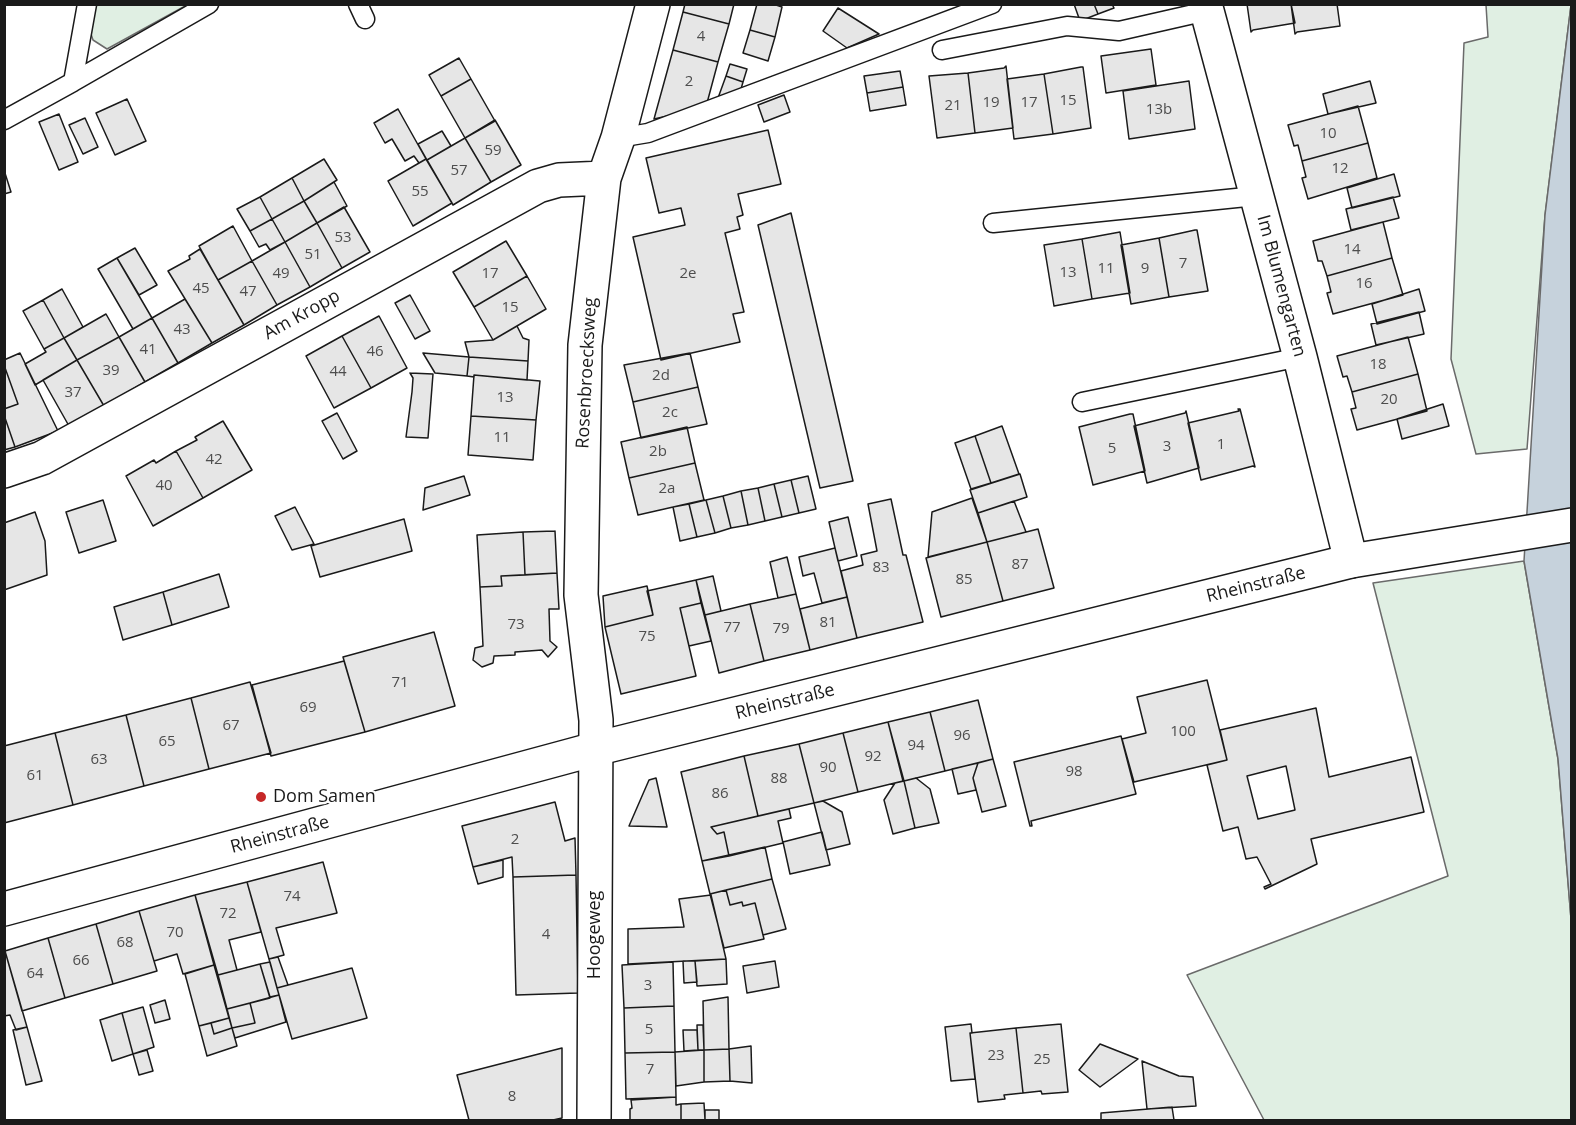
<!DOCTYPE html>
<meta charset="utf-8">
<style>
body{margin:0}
#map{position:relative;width:1576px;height:1125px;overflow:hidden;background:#fff;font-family:"Open Sans",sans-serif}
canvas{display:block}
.frame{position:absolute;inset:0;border:6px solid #1a1a1a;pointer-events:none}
</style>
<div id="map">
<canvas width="1576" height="1125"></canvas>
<div class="frame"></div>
</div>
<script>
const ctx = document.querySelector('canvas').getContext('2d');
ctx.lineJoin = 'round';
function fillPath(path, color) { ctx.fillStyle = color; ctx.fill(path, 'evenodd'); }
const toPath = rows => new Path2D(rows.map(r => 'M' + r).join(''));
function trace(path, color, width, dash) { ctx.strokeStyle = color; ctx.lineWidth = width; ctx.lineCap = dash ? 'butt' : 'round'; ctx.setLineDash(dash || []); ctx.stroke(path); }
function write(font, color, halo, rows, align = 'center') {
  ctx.font = font + ' "Open Sans",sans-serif'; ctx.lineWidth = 4.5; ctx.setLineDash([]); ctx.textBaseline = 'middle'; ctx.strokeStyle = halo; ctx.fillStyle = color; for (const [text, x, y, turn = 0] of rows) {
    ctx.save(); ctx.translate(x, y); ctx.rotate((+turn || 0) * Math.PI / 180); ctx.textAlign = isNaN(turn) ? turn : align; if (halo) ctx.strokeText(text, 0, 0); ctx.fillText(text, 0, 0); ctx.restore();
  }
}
const green = toPath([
 [94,5,187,5,107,49,93,40,90,31,94,5],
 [1486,5,1571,5,1545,215,1527,449,1476,454,1451,359,1464,43,1488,37,1486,5],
 [1524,561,1558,759,1571,919,1571,1120,1264,1120,1187,975,1448,876,1373,583,1524,561]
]);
fillPath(green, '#e0efe3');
trace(green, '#6a6a6a', 1.5);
const water = toPath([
 [1571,5,1571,919,1558,759,1524,561,1545,215,1571,5]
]);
fillPath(water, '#c6d2dc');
trace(water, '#6a6a6a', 1.5);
const building = toPath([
 [685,4,734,4,729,24,683,12,685,4],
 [757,4,773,4,782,7,775,37,750,30,757,4],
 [1074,4,1094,4,1098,14,1080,21,1074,4],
 [1094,4,1112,4,1114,8,1098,14,1094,4],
 [1247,4,1291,4,1295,23,1253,30,1251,32,1247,4],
 [1291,4,1337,4,1340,26,1297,32,1295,34,1291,4],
 [838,8,879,34,847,48,823,31,838,8],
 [683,12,729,24,718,62,673,50,683,12],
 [750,30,775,37,768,61,743,53,750,30],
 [1151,49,1156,85,1106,93,1101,56,1151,49],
 [673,50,718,62,707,103,681,113,654,119,673,50],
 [459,58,471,79,441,96,429,75,459,58],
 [730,64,747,69,743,82,726,76,730,64],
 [1006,66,1013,128,975,133,968,73,1004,68,1006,66],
 [1081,67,1083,67,1091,128,1053,134,1044,74,1081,67],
 [900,71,903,87,867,93,864,76,900,71],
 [968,73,975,133,937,138,929,76,968,73],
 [1044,74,1053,134,1014,139,1007,79,1044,74],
 [726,76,743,82,741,89,718,98,726,76],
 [471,79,495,121,465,138,441,96,471,79],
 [1189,81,1195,129,1129,139,1123,91,1189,81],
 [1370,81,1376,103,1328,114,1323,94,1370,81],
 [903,87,906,105,870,111,867,93,903,87],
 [784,95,790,112,764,122,758,105,784,95],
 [127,99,146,141,115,155,96,113,127,99],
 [1358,106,1368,143,1302,161,1298,145,1294,146,1288,125,1358,106],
 [398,109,426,159,419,163,414,156,405,161,392,139,385,143,374,123,398,109],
 [59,114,78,162,59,170,39,122,59,114],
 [85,118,98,147,83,154,69,125,85,118],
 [495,120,521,165,491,182,465,138,495,120],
 [768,130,781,184,738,194,743,215,737,217,740,229,725,233,744,312,733,314,740,342,661,360,633,237,685,225,681,208,659,213,646,158,768,130],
 [442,131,451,146,427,160,418,144,442,131],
 [465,138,491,182,453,205,427,160,465,138],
 [1368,143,1377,178,1308,199,1302,178,1306,177,1302,161,1368,143],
 [324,159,337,180,304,201,292,178,324,159],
 [426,159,452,203,413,226,388,181,426,159],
 [4,170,11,192,4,194,4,170],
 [1394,174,1400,196,1352,208,1347,188,1394,174],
 [292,178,304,201,272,219,260,197,292,178],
 [334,182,347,206,317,223,304,201,334,182],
 [260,197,272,219,250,231,237,209,260,197],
 [1393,197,1399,218,1351,230,1346,209,1393,197],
 [304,201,317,223,285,242,272,219,304,201],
 [344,207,370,252,342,268,317,223,344,207],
 [791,213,853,481,820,488,758,225,791,213],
 [272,219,285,242,270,250,266,244,259,247,250,231,272,219],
 [1383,222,1392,258,1327,276,1322,261,1318,261,1313,241,1383,222],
 [317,223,342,268,310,287,285,242,317,223],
 [233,226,252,261,218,280,199,246,233,226],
 [1195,230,1197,230,1208,291,1169,297,1159,238,1195,230],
 [1120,232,1130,293,1092,299,1082,239,1120,232],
 [1159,238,1169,297,1131,304,1121,245,1159,238],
 [1082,239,1092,299,1054,306,1044,245,1082,239],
 [506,241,527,276,474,307,453,272,506,241],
 [285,242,310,287,277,305,252,261,285,242],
 [135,248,157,285,139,295,117,258,135,248],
 [200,249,244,325,212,343,168,271,190,259,189,256,200,249],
 [117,258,152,318,133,329,98,269,117,258],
 [1392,258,1403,295,1333,314,1327,293,1331,292,1327,276,1392,258],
 [252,261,277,305,244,325,218,280,252,261],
 [527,276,546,309,493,340,474,307,527,276],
 [62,289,83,327,64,338,43,300,62,289],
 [1419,289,1425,311,1377,324,1372,304,1419,289],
 [410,295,430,331,415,339,395,303,410,295],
 [185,299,212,343,178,363,152,318,185,299],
 [43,300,64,338,44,349,23,311,43,300],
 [1419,312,1424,334,1376,345,1371,324,1419,312],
 [106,314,119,337,77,360,64,338,106,314],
 [379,316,407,368,371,388,342,336,379,316],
 [152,318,178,363,145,382,119,337,152,318],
 [517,326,523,338,529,340,528,361,469,357,465,342,493,340,517,326],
 [342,336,371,388,334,408,306,356,342,336],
 [119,337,145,382,104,406,77,360,119,337],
 [1408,337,1418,374,1352,392,1347,376,1343,377,1337,356,1408,337],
 [64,338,77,360,35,385,25,364,46,352,44,349,64,338],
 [20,353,58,431,15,447,4,415,4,409,18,404,4,365,4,360,20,353],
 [423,353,469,357,467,376,435,373,423,353],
 [690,353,698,387,633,402,624,365,690,353],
 [469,357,528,361,527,380,474,375,474,377,467,376,469,357],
 [77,360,104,406,69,426,43,380,77,360],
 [4,365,18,404,4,409,4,365],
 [410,373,433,374,428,438,406,437,412,392,413,378,410,373],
 [1418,374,1427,411,1357,430,1351,409,1356,408,1352,392,1418,374],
 [474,375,540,381,536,420,471,416,474,375],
 [698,387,707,424,641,438,633,402,698,387],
 [1443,404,1449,426,1402,439,1397,419,1443,404],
 [1238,409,1240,409,1255,467,1253,466,1201,480,1188,423,1239,411,1238,409],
 [1186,411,1199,468,1147,483,1134,426,1185,413,1186,411],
 [337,413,357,451,343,459,322,421,337,413],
 [1130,414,1133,414,1145,471,1093,485,1079,427,1130,414],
 [4,415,15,447,4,450,4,415],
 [471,416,536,420,533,460,468,455,471,416],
 [223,421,252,470,203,498,176,451,197,440,195,437,223,421],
 [1002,426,1019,474,991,483,975,436,1002,426],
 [687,427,695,463,629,478,621,442,687,427],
 [975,436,991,483,971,489,955,443,975,436],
 [176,451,203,498,153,526,126,476,154,460,156,463,176,451],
 [695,463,704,500,638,515,629,478,695,463],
 [1020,474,1027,497,978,513,970,490,1020,474],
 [464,476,470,495,423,510,425,488,464,476],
 [808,476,816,509,799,513,791,480,808,476],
 [791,480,799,513,782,517,774,484,791,480],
 [774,484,782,517,765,521,758,488,774,484],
 [758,488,765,521,748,525,741,491,758,488],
 [741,491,748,525,731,528,723,496,741,491],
 [723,496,731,528,715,533,706,500,723,496],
 [972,498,987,542,928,557,932,512,972,498],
 [891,499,903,555,906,555,923,622,857,638,841,571,863,565,861,555,877,551,868,504,891,499],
 [103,500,116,541,79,553,66,512,103,500],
 [706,500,715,533,697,537,689,504,706,500],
 [1014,501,1026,532,987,542,978,513,1014,501],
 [689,504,697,537,680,541,673,507,689,504],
 [295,507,314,544,292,550,275,516,295,507],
 [35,512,45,541,47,575,4,590,4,523,35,512],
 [848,517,857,556,838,561,829,522,848,517],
 [404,519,412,551,320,577,311,546,404,519],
 [1038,529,1054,588,1003,601,987,542,1038,529],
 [555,531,557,573,525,575,523,532,555,531],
 [523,532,525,575,501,576,502,586,480,587,477,535,523,532],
 [987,542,1003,601,941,617,926,558,987,542],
 [835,548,847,597,822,603,814,573,803,576,799,557,835,548],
 [787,557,796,594,778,598,770,562,787,557],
 [557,573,559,609,549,609,550,641,557,647,548,657,542,650,515,652,515,655,494,656,493,663,482,667,473,660,475,648,483,646,480,587,502,586,501,576,557,573],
 [219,574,229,607,172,625,163,592,219,574],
 [713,576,721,611,705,615,696,580,713,576],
 [696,580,701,603,680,608,696,676,621,694,605,627,653,615,647,591,696,580],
 [647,586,653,615,605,627,603,596,647,586],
 [163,592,172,625,123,640,114,607,163,592],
 [796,594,810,650,764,661,750,604,796,594],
 [847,597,857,638,810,650,800,609,847,597],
 [701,603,711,641,689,646,680,608,701,603],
 [750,604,764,661,719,673,705,615,750,604],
 [434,632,455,706,365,732,343,657,434,632],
 [344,661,365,732,271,756,252,685,344,661],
 [1207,680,1227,760,1134,782,1122,739,1146,733,1137,697,1207,680],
 [250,682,271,753,209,769,191,698,250,682],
 [191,698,209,769,144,786,126,715,191,698],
 [978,700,993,759,945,771,930,712,978,700],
 [1316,708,1329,777,1411,757,1424,812,1311,839,1317,864,1265,889,1264,887,1271,884,1257,857,1246,859,1238,827,1223,831,1207,765,1227,760,1220,730,1316,708],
 [1286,766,1295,810,1258,819,1247,776,1286,766],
 [930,712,945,771,904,781,888,722,930,712],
 [126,715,144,786,73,805,55,733,126,715],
 [888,722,903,781,858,792,843,733,888,722],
 [55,733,73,805,4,823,4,746,55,733],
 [843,733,858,792,814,803,799,744,843,733],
 [1121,736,1136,794,1031,821,1032,826,1030,826,1014,762,1121,736],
 [799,744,814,803,758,816,744,756,799,744],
 [744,756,758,816,711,827,717,834,724,832,729,856,702,861,681,772,744,756],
 [993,759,1006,806,982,812,973,778,978,763,993,759],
 [978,763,973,778,976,790,958,794,952,769,978,763],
 [656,778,667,827,629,826,649,780,656,778],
 [916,778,930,789,939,823,915,828,904,781,916,778],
 [904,781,915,828,893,834,884,800,895,783,904,781],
 [823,801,842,812,850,844,826,850,814,803,823,801],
 [555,802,565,841,575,838,576,875,513,877,512,857,473,867,462,826,555,802],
 [789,809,791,818,778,821,783,843,729,856,724,832,717,834,711,827,789,809],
 [822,832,830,865,790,874,783,842,822,832],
 [765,847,772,879,710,894,702,861,765,847],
 [503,860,503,877,478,884,473,867,503,860],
 [323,862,337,913,276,928,284,955,269,959,247,882,323,862],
 [576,875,578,993,516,995,513,877,576,875],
 [772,879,786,929,763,935,755,903,743,906,742,902,730,905,726,890,772,879],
 [247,882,261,932,229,940,237,970,218,975,195,895,247,882],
 [726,890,730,905,742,902,743,906,755,903,764,939,724,948,710,894,726,890],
 [195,895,214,965,183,974,177,954,154,961,139,911,195,895],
 [711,895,726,959,628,964,628,929,684,927,679,899,711,895],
 [139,911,157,971,113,984,96,924,139,911],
 [96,924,113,984,65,998,48,938,96,924],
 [48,938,65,998,22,1011,5,951,48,938],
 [5,951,27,1027,16,1030,10,1015,4,1016,5,951],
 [278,957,288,985,277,988,269,959,278,957],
 [726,959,727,984,697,986,695,961,726,959],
 [683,961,695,961,697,982,684,983,683,961],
 [775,961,779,987,747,993,743,966,775,961],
 [270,962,279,995,270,997,260,964,270,962],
 [673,962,674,1006,624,1008,622,965,673,962],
 [260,964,270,998,227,1009,218,975,260,964],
 [214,965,229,1018,199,1026,185,974,214,965],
 [352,968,367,1018,292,1039,277,988,352,968],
 [279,995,286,1022,235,1038,232,1028,255,1023,250,1003,279,995],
 [728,997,729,1049,704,1050,703,1001,728,997],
 [165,1000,170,1019,155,1023,150,1005,165,1000],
 [250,1003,255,1023,232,1028,227,1009,250,1003],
 [674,1006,675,1052,625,1053,624,1008,674,1006],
 [143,1007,154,1047,133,1054,122,1013,143,1007],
 [122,1013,133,1054,112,1061,100,1020,122,1013],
 [229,1018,232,1028,214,1034,211,1023,229,1018],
 [211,1023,214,1034,232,1028,237,1046,207,1056,199,1026,211,1023],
 [971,1024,972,1033,970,1033,975,1079,951,1081,945,1027,971,1024],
 [1061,1024,1068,1092,1042,1094,1041,1091,1023,1093,1016,1028,1061,1024],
 [697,1025,703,1025,704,1050,698,1050,697,1025],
 [27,1027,42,1081,26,1085,13,1030,27,1027],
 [1016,1028,1023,1093,1004,1095,1005,1099,978,1102,970,1033,1016,1028],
 [683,1030,697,1030,698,1050,684,1051,683,1030],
 [1100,1044,1138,1059,1100,1087,1079,1070,1100,1044],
 [751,1046,752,1083,730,1081,729,1049,751,1046],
 [562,1048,562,1118,553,1120,469,1120,457,1075,562,1048],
 [729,1049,730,1081,704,1082,704,1050,729,1049],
 [147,1050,153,1071,139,1075,133,1054,147,1050],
 [704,1050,704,1082,676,1086,675,1052,704,1050],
 [675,1052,676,1097,626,1099,625,1053,675,1052],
 [1142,1061,1179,1076,1193,1077,1196,1106,1147,1109,1142,1061],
 [676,1097,676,1105,681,1104,681,1120,630,1120,630,1109,632,1108,631,1100,676,1097],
 [704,1103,705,1120,681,1120,681,1104,704,1103],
 [1172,1107,1174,1120,1101,1120,1101,1113,1172,1107],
 [705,1110,719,1110,719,1120,705,1120,705,1110]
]);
fillPath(building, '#e6e6e6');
trace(building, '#1a1a1a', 1.5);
const service = toPath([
 [358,4,365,19],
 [942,50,1067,26,1119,31,1207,11,1206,4],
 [73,82,209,4],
 [4,120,73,82,87,4],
 [618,138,648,133,992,4],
 [993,223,1256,196],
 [1082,402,1300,357]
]);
const minor = toPath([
 [1207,11,1300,357,1351,561],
 [4,471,42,458,538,186,559,180,604,178],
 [594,1120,596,720,581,595,585,345,604,178,618,138,653,4]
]);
const secondary = toPath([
 [4,909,595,749,1351,561,1572,525]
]);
trace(service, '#1a1a1a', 21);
trace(minor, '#1a1a1a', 36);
trace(secondary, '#1a1a1a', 36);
trace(service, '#fff', 18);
trace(minor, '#fff', 33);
trace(secondary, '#fff', 33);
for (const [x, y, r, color] of [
 [261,797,6,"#c62828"]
]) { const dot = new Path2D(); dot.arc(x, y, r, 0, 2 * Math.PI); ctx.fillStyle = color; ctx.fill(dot); trace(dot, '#fff', 2); }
write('15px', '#4d4d4d', null, [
 ["4",701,37],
 ["2",689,82],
 ["15",1068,101],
 ["19",991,103],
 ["17",1029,103],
 ["21",953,106],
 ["13b",1159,110],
 ["10",1328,134],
 ["59",493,151],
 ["12",1340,169],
 ["57",459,171],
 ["55",420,192],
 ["53",343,238],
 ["14",1352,250],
 ["51",313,255],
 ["7",1183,264],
 ["11",1106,269],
 ["9",1145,269],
 ["13",1068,273],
 ["49",281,274],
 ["17",490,274],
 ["2e",688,274],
 ["16",1364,284],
 ["45",201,289],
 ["47",248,292],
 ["15",510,308],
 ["43",182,330],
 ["41",148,350],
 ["46",375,352],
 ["18",1378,365],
 ["39",111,371],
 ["44",338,372],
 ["2d",661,376],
 ["37",73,393],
 ["13",505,398],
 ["20",1389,400],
 ["2c",670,413],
 ["11",502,438],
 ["1",1221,445],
 ["3",1167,447],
 ["5",1112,449],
 ["2b",658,452],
 ["42",214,460],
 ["40",164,486],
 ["2a",667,489],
 ["87",1020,565],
 ["83",881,568],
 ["85",964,580],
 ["81",828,623],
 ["73",516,625],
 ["77",732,628],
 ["79",781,629],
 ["75",647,637],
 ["71",400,683],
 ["69",308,708],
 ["67",231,726],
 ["100",1183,732],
 ["96",962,736],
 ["65",167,742],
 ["94",916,746],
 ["92",873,757],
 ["63",99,760],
 ["90",828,768],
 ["98",1074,772],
 ["61",35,776],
 ["88",779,779],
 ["86",720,794],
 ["2",515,840],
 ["74",292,897],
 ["72",228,914],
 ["70",175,933],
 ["4",546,935],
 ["68",125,943],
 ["66",81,961],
 ["64",35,974],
 ["3",648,986],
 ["5",649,1030],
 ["23",996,1056],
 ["25",1042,1060],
 ["7",650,1070],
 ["8",512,1097]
]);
write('18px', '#1a1a1a', '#fff', [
 ["Im Blumengarten",1281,286,75],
 ["Am Kropp",302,315,-29],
 ["Rosenbroecksweg",587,373,-87],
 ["Rheinstraße",1256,585,-14],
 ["Rheinstraße",785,702,-14],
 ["Rheinstraße",280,835,-15],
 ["Hoogeweg",595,935,-90]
]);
write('18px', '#1a1a1a', '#fff', [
 ["Dom Samen",273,797]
], 'left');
</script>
